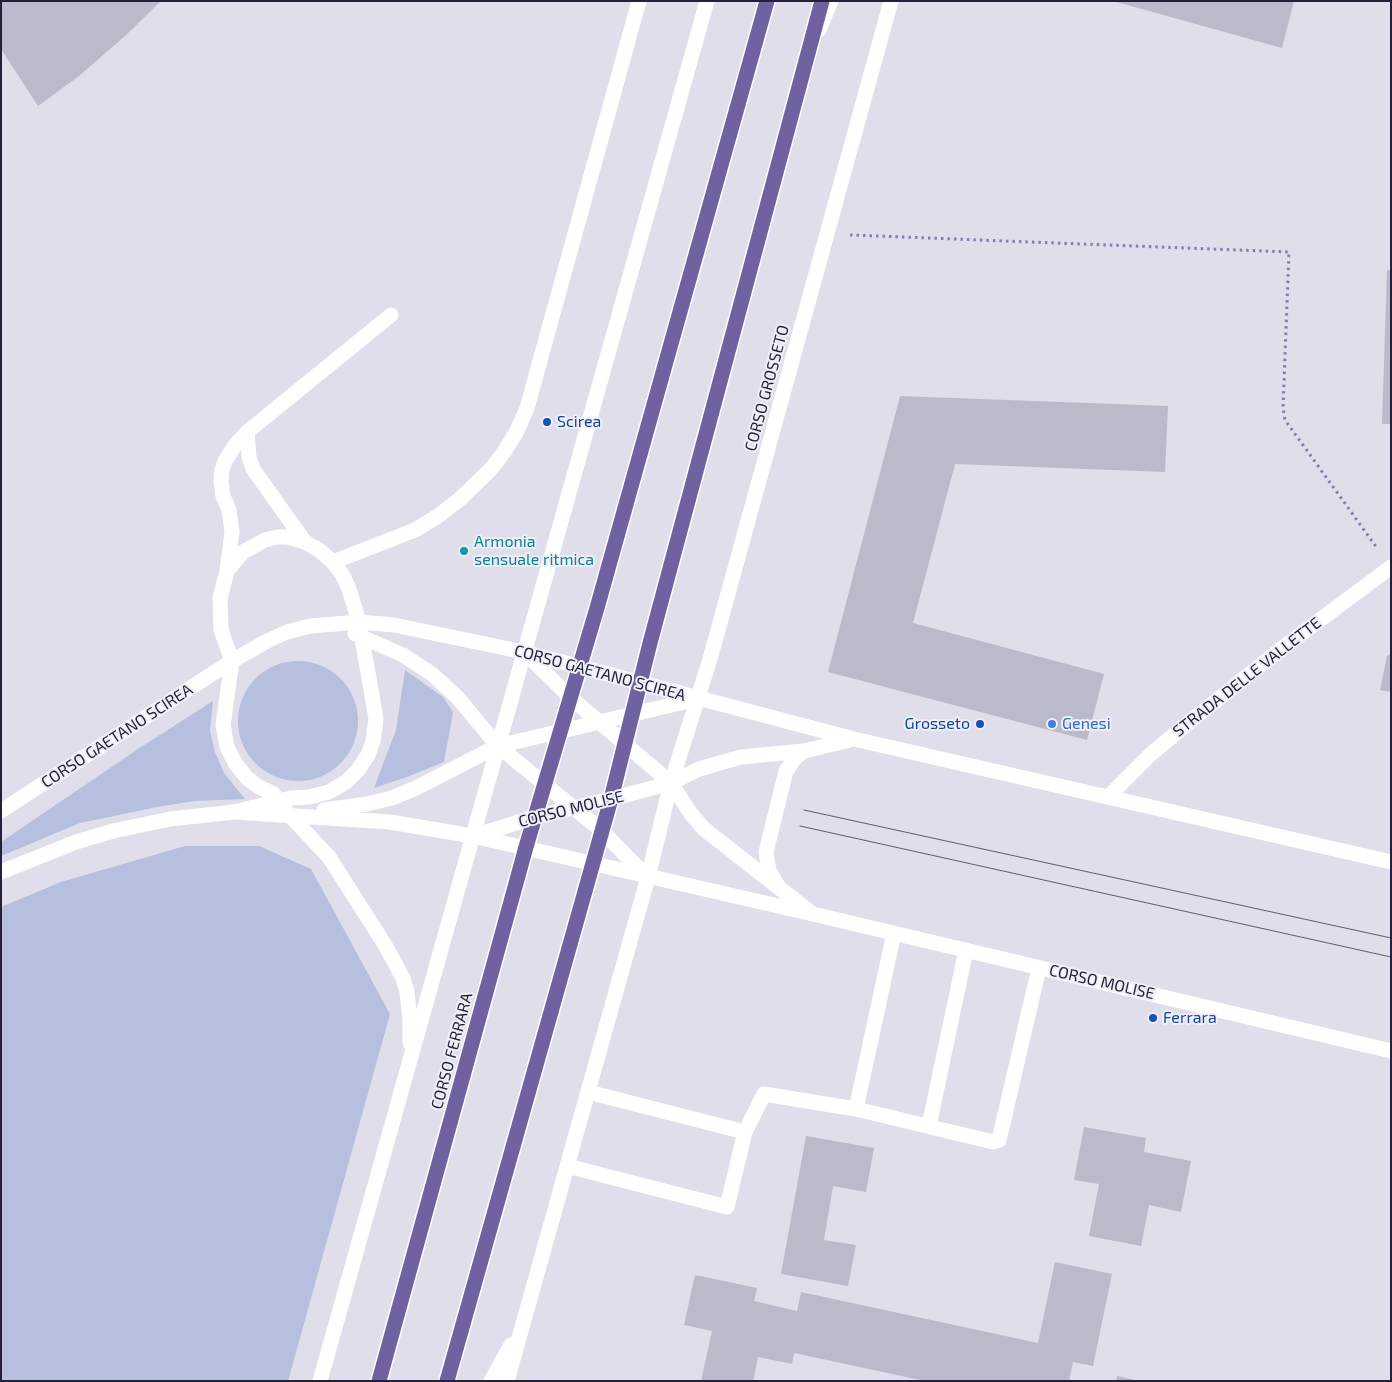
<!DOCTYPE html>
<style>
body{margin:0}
#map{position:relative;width:1392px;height:1382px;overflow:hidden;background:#dfdeea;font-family:"Exo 2",sans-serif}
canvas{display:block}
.frame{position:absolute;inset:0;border:2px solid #251f3a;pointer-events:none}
</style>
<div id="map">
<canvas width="1392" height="1382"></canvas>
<div class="frame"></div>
</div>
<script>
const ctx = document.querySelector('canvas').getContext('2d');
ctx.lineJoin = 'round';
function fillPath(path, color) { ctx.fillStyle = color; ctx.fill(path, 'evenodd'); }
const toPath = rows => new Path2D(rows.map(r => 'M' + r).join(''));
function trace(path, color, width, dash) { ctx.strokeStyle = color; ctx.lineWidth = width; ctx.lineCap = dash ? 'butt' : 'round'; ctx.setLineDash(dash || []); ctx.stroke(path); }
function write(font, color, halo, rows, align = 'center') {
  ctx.font = font + ' "Exo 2",sans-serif'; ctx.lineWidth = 4; ctx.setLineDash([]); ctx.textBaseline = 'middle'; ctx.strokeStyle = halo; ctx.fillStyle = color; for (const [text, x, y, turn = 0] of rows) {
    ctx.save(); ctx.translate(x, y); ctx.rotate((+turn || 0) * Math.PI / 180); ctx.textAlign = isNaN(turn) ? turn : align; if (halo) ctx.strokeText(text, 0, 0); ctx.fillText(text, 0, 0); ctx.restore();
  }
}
fillPath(toPath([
 '238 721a60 60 0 1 1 120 0a60 60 0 1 1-120 0Z',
 [405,670,443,697,453,712,444,762,407,777,374,788,396,730],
 [213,701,210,731,215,752,224,773,245,799,194,801,157,807,80,823,1,856,1,842,141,747],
 [185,846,259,846,311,869,390,1014,288,1381,1,1381,1,907,61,882]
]), '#b6bfdd');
fillPath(toPath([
 [1,1,161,1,125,36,79,76,38,106,1,49],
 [1113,1,1294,1,1282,48],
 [1387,270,1391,271,1391,424,1382,424],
 [900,396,1168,406,1165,472,955,464,913,623,1104,674,1087,740,828,672],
 [1391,654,1391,692,1380,690,1387,656],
 [1084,1127,1146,1138,1144,1152,1191,1161,1181,1212,1149,1205,1141,1246,1089,1236,1099,1184,1074,1180],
 [806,1136,874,1148,866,1192,833,1186,824,1240,856,1245,848,1286,781,1274],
 [1055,1262,1112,1274,1093,1366,1073,1362,1069,1381,925,1381,794,1353,792,1364,758,1357,753,1381,701,1381,712,1331,684,1325,695,1275,757,1288,754,1301,797,1311,801,1292,1038,1343],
 [1117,1376,1135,1380,1135,1381,1116,1381]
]), '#bbbacb');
const major = toPath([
 [379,1381,526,847,597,608,767,1],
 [447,1381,611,799,650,643,822,1]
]);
trace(major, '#fff', 18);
trace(toPath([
 [850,235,1289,252,1283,408,1285,420,1377,548]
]), '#867daf', 3, [2.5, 4]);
trace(toPath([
 [819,30,831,1],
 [247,432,249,457,253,469,305,542],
 [333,562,415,530,438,516,460,499,491,469,504,452,517,431,527,408,639,1],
 [227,571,232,532,229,510,223,496,221,481,222,470,225,461,235,445,247,432,391,315],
 [355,634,403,655,432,674,458,698,498,746,602,831,646,876],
 [525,653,571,698,671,783,691,814,704,829,810,912],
 [232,661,223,725,227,747,235,763,247,778,259,787,274,794],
 [266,790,329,857,385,945,403,978,407,992,410,1020,410,1043],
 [1109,796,1151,754,1193,719,1281,649,1391,567],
 [324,810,367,804,392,798,416,788,498,746,697,699],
 [1,811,232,661,267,641,287,632,310,626,359,622,394,625,524,652,854,739,1391,862],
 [234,812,390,822,473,836,813,914,1391,1051],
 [474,836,535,817,611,799,671,783,699,769,741,757,804,751,850,740],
 [1,872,76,842,113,831,170,819,234,812,291,798,309,797,329,792,346,782,358,770,368,755,373,741,376,719,370,684,359,622,349,589,342,574,333,562,319,550,305,542,287,537,277,537,265,540,243,552,227,571,220,598,221,630,232,661],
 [777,884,769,871,766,852,786,771,795,758,804,751],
 [856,1109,894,933],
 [929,1126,966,950],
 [745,1132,764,1094,856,1109,993,1142,999,1140,1039,968],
 [567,1166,727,1207,745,1132,588,1092],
 [320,1381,707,1],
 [491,1381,511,1345],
 [507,1381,648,877,671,783,710,659,891,1]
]), '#fff', 15);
trace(major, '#7061a1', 15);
trace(toPath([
 [804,810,1391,938],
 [800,826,1391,957]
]), '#605976', 1);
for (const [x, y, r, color] of [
 [547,422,5,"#1a4fb4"],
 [464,551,5,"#0f9aa8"],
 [980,724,5,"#1a4fb4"],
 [1052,724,5,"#3f7fe0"],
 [1153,1018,5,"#1a4fb4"]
]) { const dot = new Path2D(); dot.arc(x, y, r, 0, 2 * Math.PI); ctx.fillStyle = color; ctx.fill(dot); trace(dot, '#eeeff7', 2); }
write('16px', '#251f3a', '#eeeff7', [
 ["CORSO GROSSETO",767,388,-75],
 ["CORSO GAETANO SCIREA",600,673,15],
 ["STRADA DELLE VALLETTE",1247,677,-38],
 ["CORSO GAETANO SCIREA",117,736,-33],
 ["CORSO MOLISE",571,809,-14],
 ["CORSO MOLISE",1102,982,13],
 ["CORSO FERRARA",452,1051,-75]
]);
write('16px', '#164399', '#eeeff7', [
 ["Scirea",557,422],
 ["Grosseto",970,724,"right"],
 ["Ferrara",1163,1018]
], 'left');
write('16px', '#0d838f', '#eeeff7', [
 ["Armonia",474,542],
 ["sensuale ritmica",474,560]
], 'left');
write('16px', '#366cbe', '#eeeff7', [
 ["Genesi",1062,724]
], 'left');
</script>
